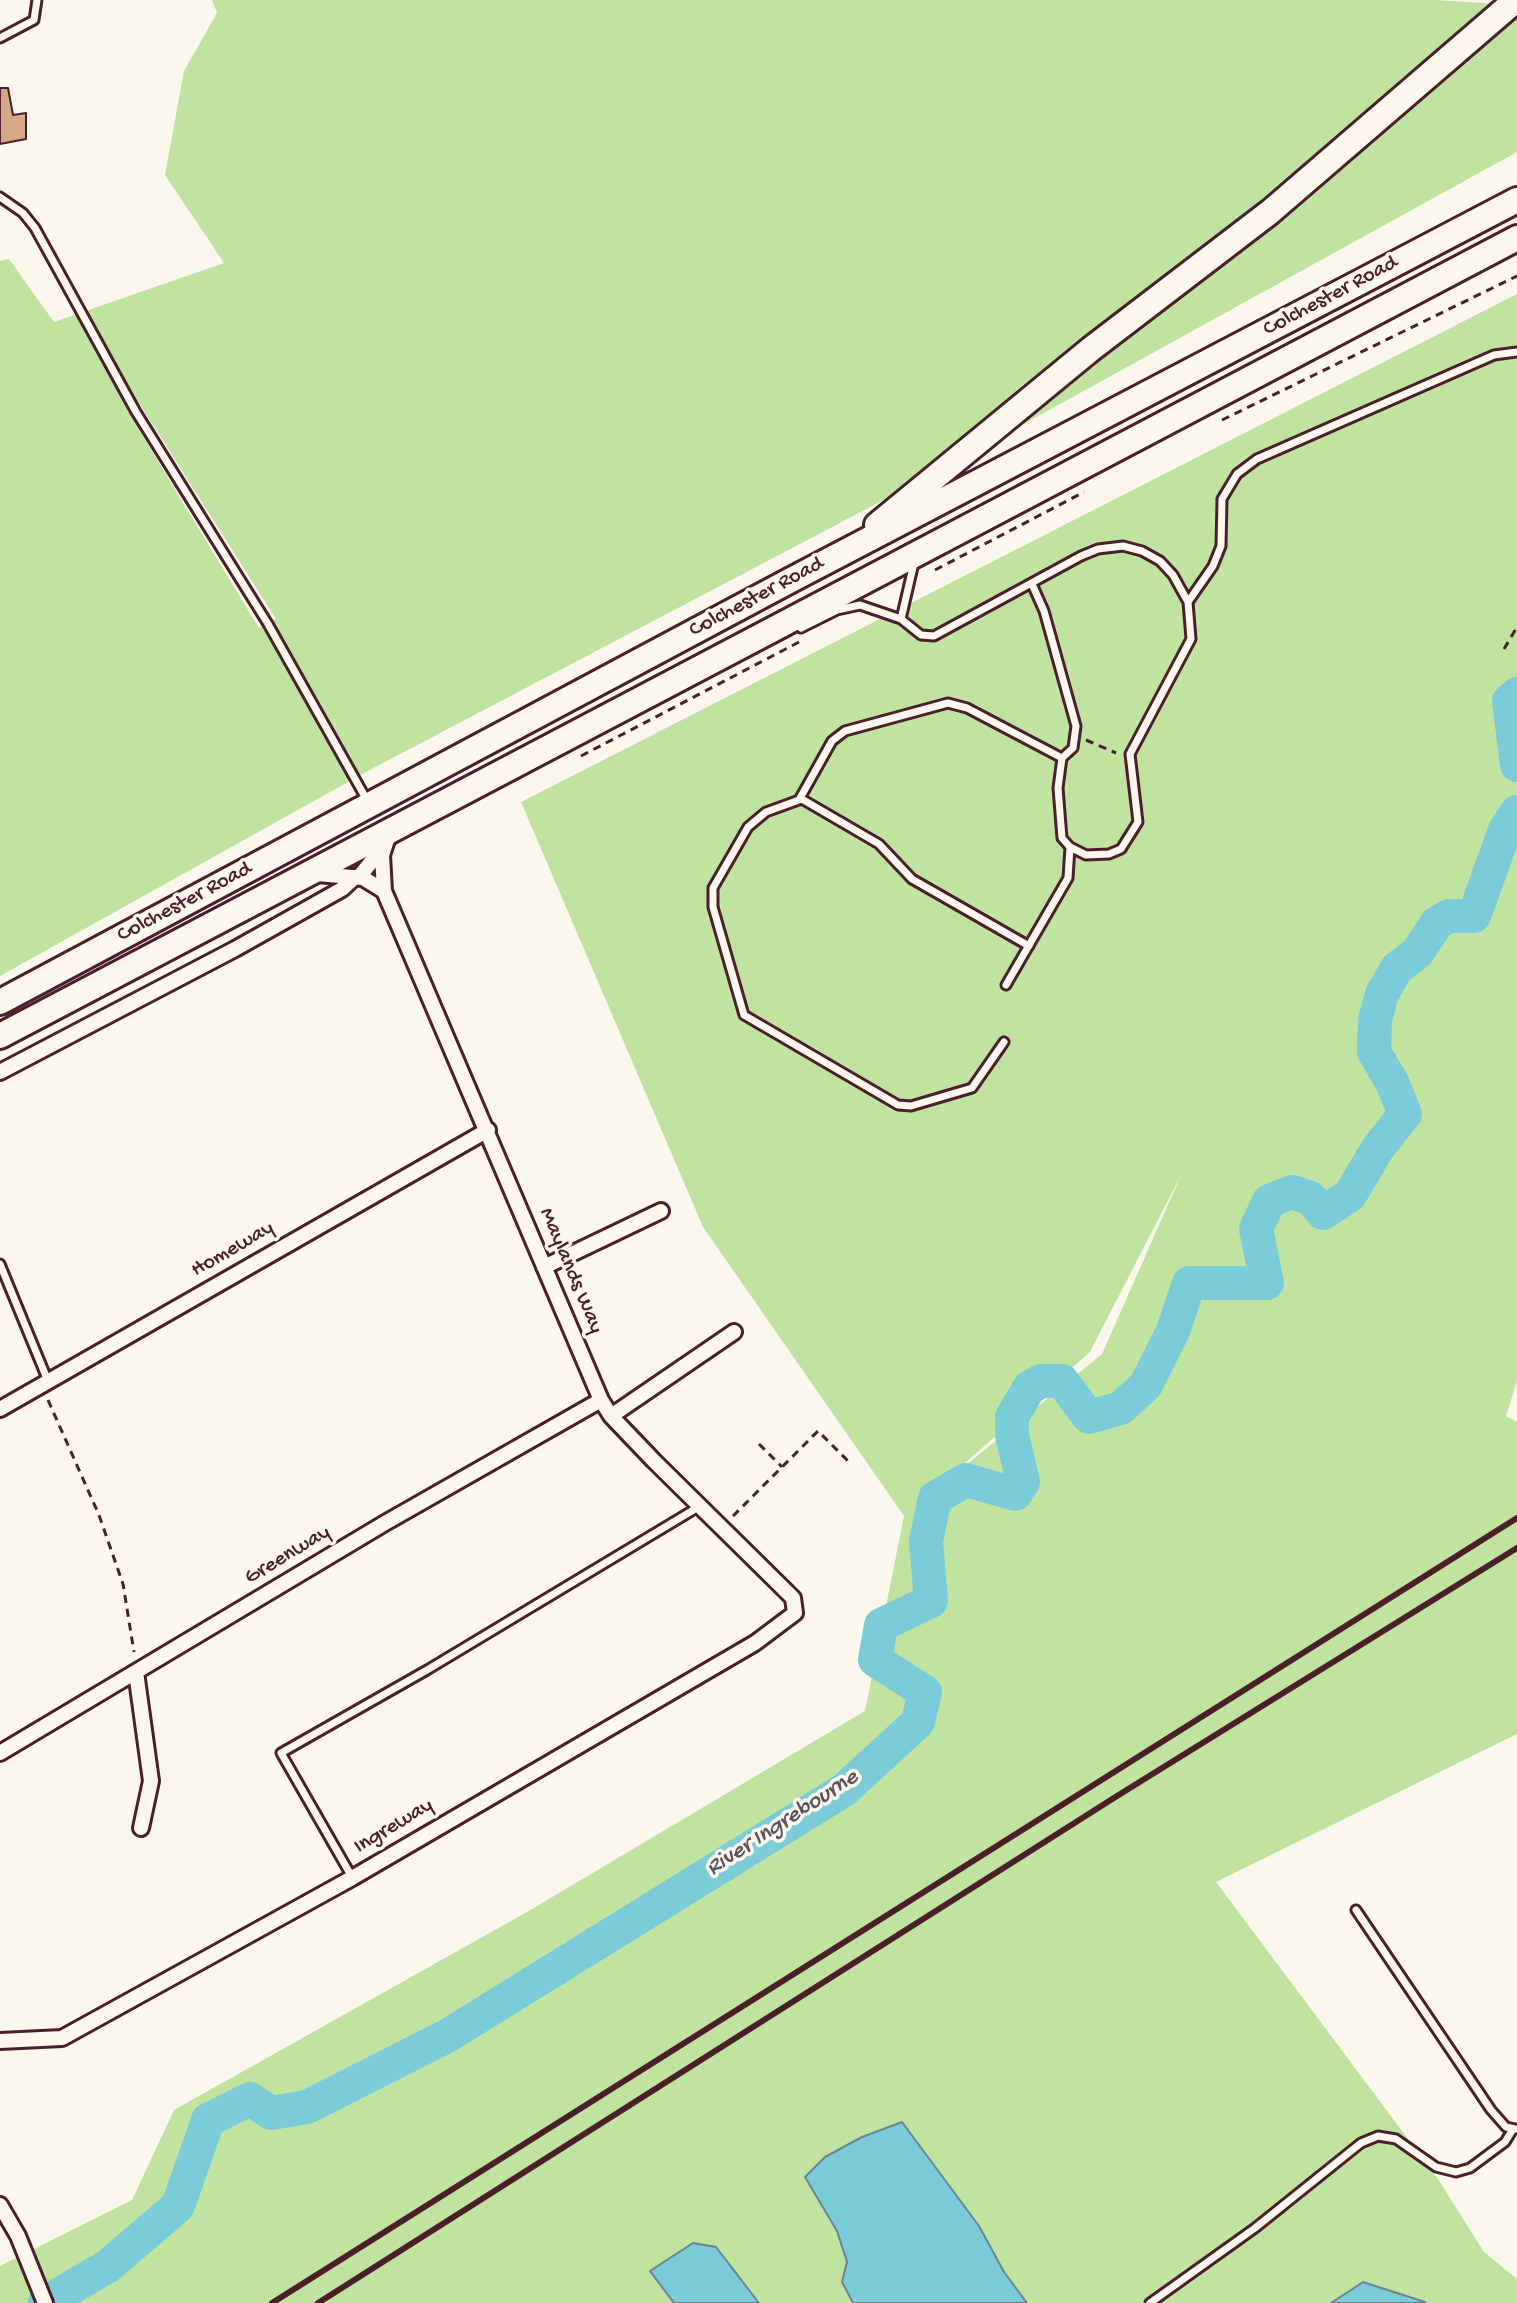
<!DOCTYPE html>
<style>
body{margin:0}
canvas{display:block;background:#fbf7ec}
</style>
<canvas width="1517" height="2303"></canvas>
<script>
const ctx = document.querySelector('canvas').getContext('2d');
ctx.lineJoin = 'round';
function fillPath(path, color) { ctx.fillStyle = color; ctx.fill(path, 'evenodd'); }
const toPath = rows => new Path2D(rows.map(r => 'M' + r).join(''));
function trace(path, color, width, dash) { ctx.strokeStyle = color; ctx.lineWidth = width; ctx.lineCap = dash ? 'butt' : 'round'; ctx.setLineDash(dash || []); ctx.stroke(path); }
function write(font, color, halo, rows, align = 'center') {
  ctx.font = font + ' "Gochi Hand",sans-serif'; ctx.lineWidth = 7; ctx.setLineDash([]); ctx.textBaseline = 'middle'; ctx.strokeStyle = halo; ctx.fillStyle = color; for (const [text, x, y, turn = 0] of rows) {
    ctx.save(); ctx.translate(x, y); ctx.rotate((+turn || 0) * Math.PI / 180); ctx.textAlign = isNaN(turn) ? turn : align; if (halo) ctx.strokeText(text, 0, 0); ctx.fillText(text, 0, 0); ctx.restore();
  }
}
fillPath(toPath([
 [212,0,1435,0,1517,5,1517,152,935,473,366,772,0,976,0,261,9,259,54,322,224,263,165,175,184,71,217,13],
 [139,403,276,619,259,628,127,410],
 [1517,294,1517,1381,1506,1416,1517,1422,1517,1734,1216,1882,1438,2179,1484,2252,1517,2279,1517,2303,0,2303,0,2266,132,2200,174,2110,527,1912,865,1711,904,1516,703,1227,521,802],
 [1182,1173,1102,1354,927,1497,1090,1352]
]), '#c0e49f');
const water = toPath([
 [902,2122,979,2226,1004,2272,1027,2303,853,2303,842,2282,847,2262,837,2231,805,2177,825,2157,862,2137,902,2122],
 [693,2243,716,2247,759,2303,674,2303,650,2271,693,2243],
 [1363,2282,1425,2302,1425,2303,1331,2303,1363,2282]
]);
fillPath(water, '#7ccbd9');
trace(water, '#688693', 2);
trace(toPath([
 [1517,694,1509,701,1517,765],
 [45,2303,108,2266,178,2206,208,2120,250,2099,271,2113,307,2107,447,2036,844,1790,918,1722,925,1692,875,1660,881,1625,931,1601,926,1541,935,1498,966,1480,1015,1494,1023,1482,1012,1435,1012,1417,1029,1388,1041,1381,1062,1381,1089,1417,1121,1408,1146,1385,1173,1331,1189,1283,1267,1283,1256,1229,1269,1201,1292,1192,1310,1198,1323,1213,1350,1195,1378,1148,1405,1114,1392,1082,1374,1052,1375,1020,1382,994,1397,968,1417,953,1437,923,1449,916,1474,916,1505,830,1517,812]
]), '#7ccbd9', 34);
const building = toPath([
 [0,88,8,88,13,115,26,113,26,139,0,144,0,88]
]);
fillPath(building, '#d3aa85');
trace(building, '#4a1f2b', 2);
const service = toPath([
 [0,38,34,20,37,0],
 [0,197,23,213,35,228,136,412,268,624,368,802],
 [1032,584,1044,611,1076,726,1073,748,1062,758,1058,788,1062,838,1070,847,1086,855,1109,854,1121,849,1138,822,1130,754,1191,639,1188,602,1213,566,1221,546,1222,499,1237,474,1257,459,1494,355,1517,352],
 [901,619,914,563],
 [801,628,837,610,860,605,901,619,921,635,934,636,1081,556,1098,549,1123,546,1142,551,1160,561,1173,575,1188,602],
 [800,798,879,844,912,879,1029,946],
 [1006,985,1068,878,1070,847],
 [1004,1042,972,1088,911,1106,898,1105,744,1015,713,907,713,888,748,827,766,812,799,800,832,741,845,731,948,703,967,708,1062,758],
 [0,1264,48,1381],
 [352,1877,281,1753,427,1670,700,1506],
 [1356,1910,1491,2110,1506,2127,1515,2129],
 [1150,2303,1255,2228,1361,2143,1378,2136,1396,2139,1436,2167,1456,2172,1470,2168,1505,2142,1513,2129]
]);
const minor = toPath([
 [317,874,363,878,384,891],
 [359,877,384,846],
 [0,1072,235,949,342,889,355,877],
 [544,1267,661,1211],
 [0,1409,488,1130],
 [611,1416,734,1332],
 [136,1672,151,1781,141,1828],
 [0,1753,385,1523,601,1400],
 [0,2041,62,2038,352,1878,755,1643,795,1613,793,1598,654,1461,611,1416,601,1400,384,891,382,855,390,831],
 [0,2205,18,2236,45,2303]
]);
const trunk = toPath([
 [877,525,1091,349,1270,212,1516,0],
 [0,1002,791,580,1517,200],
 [0,1036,1517,238]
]);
trace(service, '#4a1f2b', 13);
trace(minor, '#4a1f2b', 20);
trace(trunk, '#4a1f2b', 30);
trace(toPath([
 [1222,420,1517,276],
 [935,570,1084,492],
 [1504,649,1517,627],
 [1086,740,1116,753],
 [581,756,801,641],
 [48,1400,99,1515,123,1584,134,1652],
 [759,1444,782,1467],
 [733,1516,818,1431,850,1463]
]), '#4a1f2b', 3, [8, 6]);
trace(service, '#fbf7ec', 7);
trace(minor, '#fbf7ec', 14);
trace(trunk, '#fbf7ec', 24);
trace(toPath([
 [272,2303,1517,1518],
 [318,2303,1117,1796,1517,1548]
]), '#4a1f2b', 6);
write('22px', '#4a1f2b', '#fbf7ec', [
 ["Colchester Road",1331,297,-28],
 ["Colchester Road",757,598,-28],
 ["Colchester Road",185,903,-28],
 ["Homeway",233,1250,-30],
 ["Maylands Way",570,1271,67],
 ["Greenway",288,1556,-31],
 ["Ingreway",394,1827,-31]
]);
write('italic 24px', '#59535f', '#fbf7ec', [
 ["River Ingrebourne",783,1824,-33]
]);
</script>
